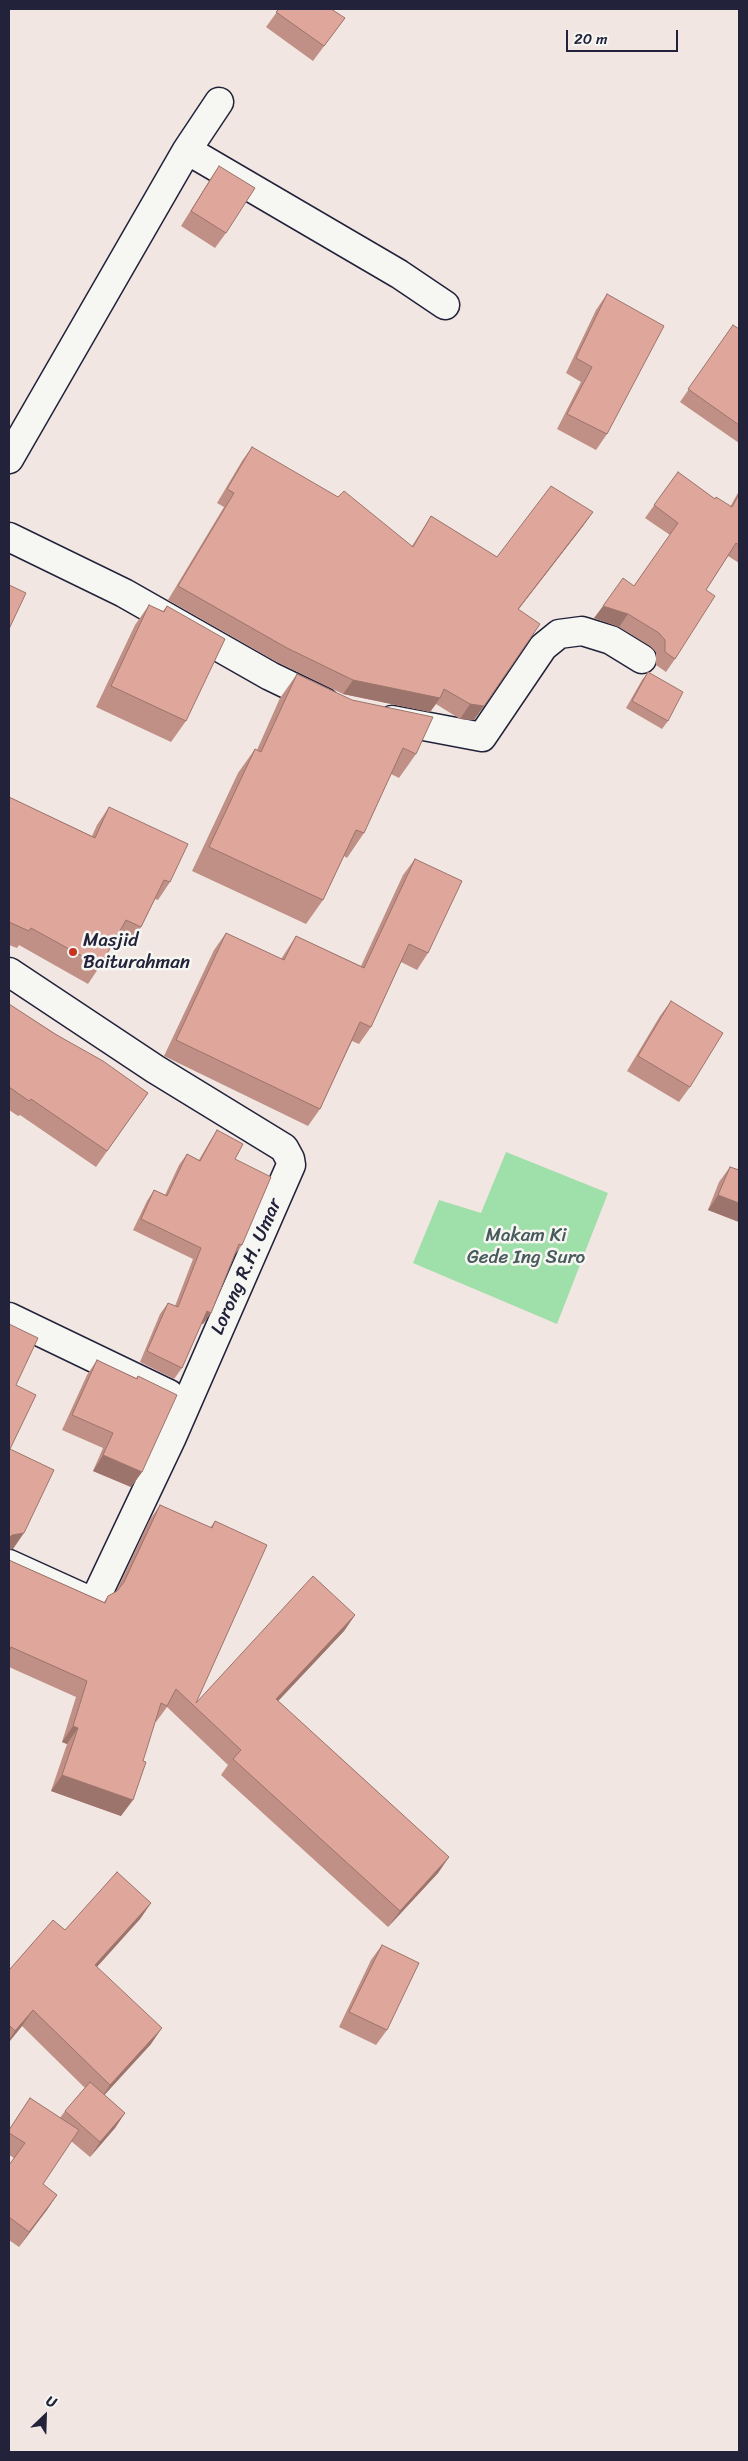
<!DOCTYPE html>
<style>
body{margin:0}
#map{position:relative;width:748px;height:2461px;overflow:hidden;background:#f1e6e1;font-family:Sriracha,sans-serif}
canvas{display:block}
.frame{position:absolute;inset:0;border:10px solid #22223b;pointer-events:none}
.north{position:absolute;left:20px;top:2391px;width:50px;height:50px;-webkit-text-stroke:4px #f6f6f2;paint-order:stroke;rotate:24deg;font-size:14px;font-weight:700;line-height:20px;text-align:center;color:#22223b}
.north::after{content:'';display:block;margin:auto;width:18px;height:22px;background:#22223b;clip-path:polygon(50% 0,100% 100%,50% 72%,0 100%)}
.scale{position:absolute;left:566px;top:30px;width:112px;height:22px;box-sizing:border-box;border:2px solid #22223b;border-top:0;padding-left:6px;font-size:15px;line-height:18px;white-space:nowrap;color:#22223b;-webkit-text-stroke:4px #f6f6f2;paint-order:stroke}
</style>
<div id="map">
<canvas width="748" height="2461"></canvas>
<div class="frame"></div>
<div class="north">U</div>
<div class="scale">20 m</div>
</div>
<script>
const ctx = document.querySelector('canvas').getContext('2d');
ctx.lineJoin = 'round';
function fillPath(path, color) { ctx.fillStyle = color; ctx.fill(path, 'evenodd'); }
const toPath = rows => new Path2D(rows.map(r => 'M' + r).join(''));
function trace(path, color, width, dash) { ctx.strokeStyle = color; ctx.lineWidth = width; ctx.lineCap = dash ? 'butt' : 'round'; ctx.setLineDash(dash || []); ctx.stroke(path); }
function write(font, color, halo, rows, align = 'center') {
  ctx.font = font + ' Sriracha,sans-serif'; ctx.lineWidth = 5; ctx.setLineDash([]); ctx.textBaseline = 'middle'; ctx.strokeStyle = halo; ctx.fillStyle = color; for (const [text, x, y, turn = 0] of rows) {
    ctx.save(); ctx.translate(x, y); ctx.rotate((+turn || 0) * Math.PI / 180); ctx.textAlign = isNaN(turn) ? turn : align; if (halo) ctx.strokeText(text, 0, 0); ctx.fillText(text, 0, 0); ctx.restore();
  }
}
fillPath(toPath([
 [506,1152,608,1193,557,1324,413,1263,439,1200,481,1213]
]), '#9fdfa9');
const street = toPath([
 [187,150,399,274,445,305],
 [9,459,187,150,219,102],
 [9,537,124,593,270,676,324,702],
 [392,720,482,737,543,647,559,634,582,631,611,640,642,659],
 [9,972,155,1069,284,1148,290,1159,291,1165,172,1437,99,1591,94,1597,86,1599,9,1564],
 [9,1317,169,1394]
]);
trace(street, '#22223b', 31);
trace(street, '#f6f6f2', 28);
fillPath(toPath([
 [279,9,345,18,313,61,266,27],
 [219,166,226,233,215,248,181,226,209,181],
 [607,294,607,434,596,450,557,429,581,382,566,373,596,310],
 [733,325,739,329,739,443,680,402],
 [252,447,412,546,431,516,497,557,593,512,583,526,518,610,474,720,460,719,436,704,430,712,343,694,277,662,168,600,224,507,217,503,242,461],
 [678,472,715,499,730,507,739,491,739,563,728,556,706,590,675,659,666,672,656,665,656,652,650,646,619,627,594,618,634,586,670,535,645,518],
 [149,605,163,611,167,606,186,721,171,742,96,707,135,625],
 [648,672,668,721,662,729,626,708,642,680],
 [297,674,416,754,399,778,391,774,364,833,347,858,344,856,323,900,306,924,192,871,238,773,255,749,257,750,280,698],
 [9,797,92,836,97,825,109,807,170,882,158,900,155,899,141,927,129,945,115,939,100,966,88,984,19,945,17,948,9,945],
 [415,859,428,953,417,970,401,962,371,1027,359,1044,352,1041,320,1109,308,1126,164,1056,214,950,226,933,281,959,285,953,296,936,361,966,403,875],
 [671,1001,690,1087,679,1102,627,1071,660,1016],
 [9,1004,148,1093,96,1167,20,1115,18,1116,9,1110],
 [217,1130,235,1159,242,1245,234,1256,211,1313,203,1324,201,1323,182,1368,174,1379,140,1362,160,1314,168,1303,175,1306,193,1259,133,1230,147,1201,154,1190,165,1195,179,1165,187,1154,199,1160,210,1141],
 [730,1167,739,1170,739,1222,708,1210,719,1182],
 [97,1360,136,1378,138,1376,142,1472,131,1487,93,1471,103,1448,62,1430,87,1375],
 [160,1505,210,1528,215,1521,196,1703,355,1615,344,1631,278,1701,449,1857,438,1873,388,1927,221,1775,228,1765,167,1707,156,1722,155,1722,121,1816,51,1791,67,1744,62,1742,76,1697,9,1667,9,1559,11,1561,104,1602,108,1596,116,1592,149,1521],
 [151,1903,140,1919,97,1967,151,2044,104,2095,125,2113,115,2128,90,2157,71,2141,43,2184,57,2195,19,2247,9,2240,9,2165,14,2158,9,2155,9,2130,30,2098,60,2118,65,2111,85,2088,22,2026,9,2042,9,1968,10,1969,65,1930],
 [382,1945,387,2030,376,2045,339,2027,371,1960]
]), '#c08f85');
fillPath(toPath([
 [593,512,583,526,507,624,518,609],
 [603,606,628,614,619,627,594,618],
 [353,680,440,698,430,712,343,694],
 [470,704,484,706,474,720,460,719],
 [718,1195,739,1203,739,1222,708,1210],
 [207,1311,211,1313,203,1324,199,1322],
 [103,1455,142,1472,131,1487,93,1471],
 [24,1533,13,1549,9,1550,9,1538,12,1535],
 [355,1615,344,1631,265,1715,276,1699],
 [73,1726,78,1728,67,1744,62,1742],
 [62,1775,133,1800,121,1816,51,1791],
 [449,1857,438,1873,388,1927,400,1911],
 [151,1903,140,1919,84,1981,95,1965],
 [33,2010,22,2026,9,2042,9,2040,15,2031],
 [162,2028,151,2044,99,2101,110,2085],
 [125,2113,115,2128,90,2157,100,2142],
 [57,2195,47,2210,19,2247,29,2232]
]), '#9c746c');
const building = toPath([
 [279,9,331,9,345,18,324,46,276,12,279,9],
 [219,166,255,188,226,233,191,211,219,166],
 [607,294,664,326,607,434,567,414,592,367,576,358,607,294],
 [733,325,739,329,739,425,688,389,733,325],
 [252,447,338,497,344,491,413,547,431,516,497,557,551,486,593,512,518,609,540,624,484,706,470,704,444,689,440,698,353,680,287,648,178,586,234,493,227,489,252,447],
 [678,472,715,499,716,497,732,507,739,494,739,545,736,543,706,590,715,596,675,659,665,652,665,640,659,633,628,614,603,606,623,578,634,586,678,523,654,505,678,472],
 [9,585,26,593,9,629,9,585],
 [149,605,164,612,167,606,225,639,186,721,111,686,149,605],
 [648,672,683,692,668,721,632,701,648,672],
 [297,674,352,700,433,717,416,754,403,748,364,833,356,830,323,900,209,847,255,749,261,752,297,674],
 [9,797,95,838,109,807,188,844,170,882,164,880,141,927,126,920,100,966,31,928,29,931,9,922,9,797],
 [415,859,462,881,428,953,409,944,371,1027,360,1022,320,1109,176,1040,226,933,284,960,296,936,364,968,415,859],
 [671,1001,723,1033,690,1087,638,1056,671,1001],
 [9,1004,55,1034,103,1061,148,1093,107,1151,31,1099,29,1101,9,1087,9,1004],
 [217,1130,243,1144,235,1159,271,1177,242,1245,239,1244,211,1313,207,1311,182,1368,147,1351,168,1303,178,1307,201,1248,141,1219,154,1190,167,1196,187,1154,200,1161,217,1130],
 [730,1167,739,1170,739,1203,718,1195,730,1167],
 [9,1324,38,1338,16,1385,36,1395,10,1449,54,1470,24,1533,12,1535,9,1538,9,1324],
 [97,1360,137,1379,138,1376,177,1395,142,1472,103,1455,113,1433,72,1415,97,1360],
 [160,1505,212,1528,215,1521,267,1545,196,1703,313,1576,355,1615,276,1699,449,1857,400,1911,233,1759,241,1750,176,1689,167,1706,161,1703,143,1761,146,1762,133,1800,62,1775,78,1728,73,1726,87,1681,11,1647,9,1652,9,1559,11,1561,105,1603,108,1596,117,1591,124,1582,160,1505],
 [117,1872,151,1903,95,1965,162,2028,110,2085,33,2010,15,2031,9,2025,9,1968,10,1969,53,1920,65,1930,117,1872],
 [382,1945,419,1963,387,2030,349,2012,382,1945],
 [90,2082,125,2113,100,2142,65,2111,90,2082],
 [30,2098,79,2130,43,2184,57,2195,29,2232,9,2217,9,2165,25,2143,9,2133,9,2130,30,2098]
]);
fillPath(building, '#dfa69b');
trace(building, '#9c746c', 1);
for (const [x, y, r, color] of [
 [73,952,5,"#c8321e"]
]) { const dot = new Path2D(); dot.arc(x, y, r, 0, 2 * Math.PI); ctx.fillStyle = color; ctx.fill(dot); trace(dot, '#f6f6f2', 2); }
write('19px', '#22223b', '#f6f6f2', [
 ["Masjid",83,941],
 ["Baiturahman",83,963]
], 'left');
write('19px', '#485b5c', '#f6f6f2', [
 ["Makam Ki",526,1236],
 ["Gede Ing Suro",526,1258]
]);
write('19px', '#22223b', '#f6f6f2', [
 ["Lorong R.H. Umar",247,1267,-66]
]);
</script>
